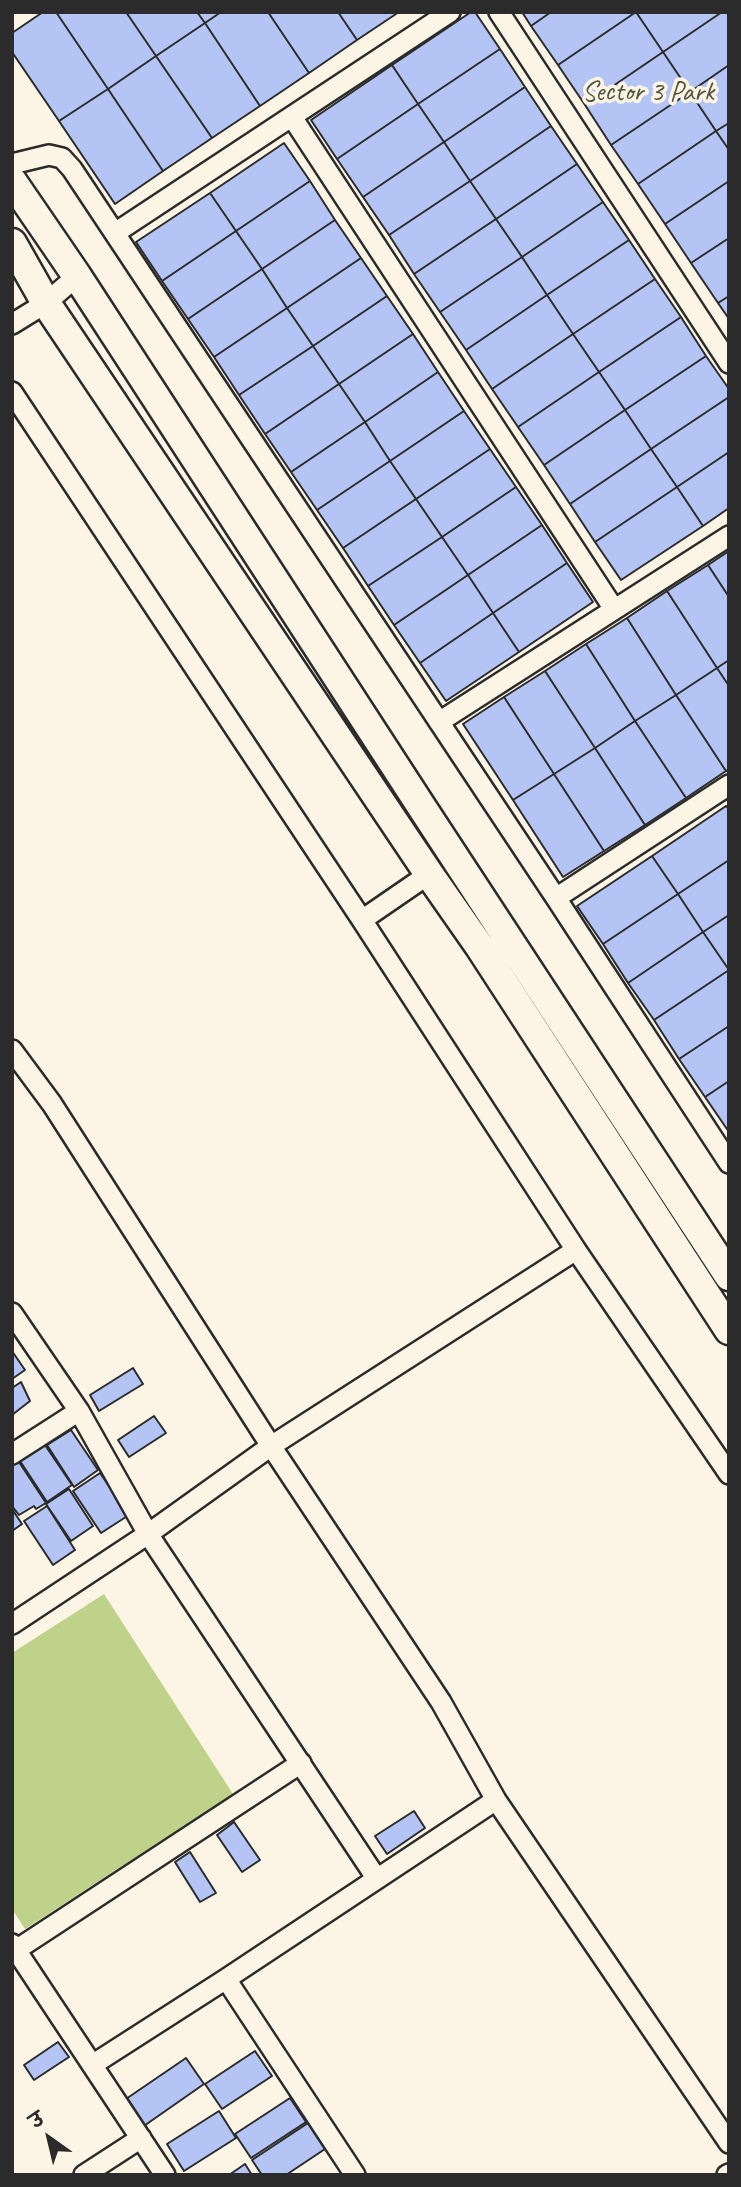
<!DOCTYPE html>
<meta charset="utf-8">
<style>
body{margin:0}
#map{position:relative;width:741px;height:2187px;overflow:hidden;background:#fcf5e5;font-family:Caveat,"Playpen Sans Deva",sans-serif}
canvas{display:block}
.frame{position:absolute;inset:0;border:14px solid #2b2b2b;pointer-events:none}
.north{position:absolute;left:14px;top:2103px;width:70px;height:70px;-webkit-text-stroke:5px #fcf5e5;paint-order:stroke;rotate:326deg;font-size:19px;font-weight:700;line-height:28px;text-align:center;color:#2b2b2b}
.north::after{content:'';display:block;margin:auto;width:24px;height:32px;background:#2b2b2b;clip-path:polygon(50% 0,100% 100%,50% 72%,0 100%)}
</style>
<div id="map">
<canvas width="741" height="2187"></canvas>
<div class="frame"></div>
<div class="north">उ</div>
</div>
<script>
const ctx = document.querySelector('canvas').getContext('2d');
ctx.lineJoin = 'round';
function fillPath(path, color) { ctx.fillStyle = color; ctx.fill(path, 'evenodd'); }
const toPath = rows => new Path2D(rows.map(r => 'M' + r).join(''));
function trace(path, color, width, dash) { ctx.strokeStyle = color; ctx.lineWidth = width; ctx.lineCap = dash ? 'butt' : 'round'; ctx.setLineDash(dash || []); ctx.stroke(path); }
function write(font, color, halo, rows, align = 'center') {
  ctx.font = font + ' Caveat,sans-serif'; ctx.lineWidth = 7; ctx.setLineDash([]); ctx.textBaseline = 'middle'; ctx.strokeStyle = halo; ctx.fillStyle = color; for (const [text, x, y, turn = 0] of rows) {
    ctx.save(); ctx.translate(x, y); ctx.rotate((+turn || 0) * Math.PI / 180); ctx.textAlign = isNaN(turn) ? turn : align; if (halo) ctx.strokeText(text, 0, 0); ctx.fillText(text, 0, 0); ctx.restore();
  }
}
fillPath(toPath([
 [104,1594,233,1794,25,1929,12,1909,12,1653]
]), '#bed389');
const building = toPath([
 [43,12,56,12,108,89,59,121,12,52,12,33,43,12],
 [56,12,126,12,156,56,108,89,56,12],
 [126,12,197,12,205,23,156,56,126,12],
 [197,12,221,12,205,23,197,12],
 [221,12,268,12,309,73,260,106,205,23,221,12],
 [268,12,338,12,357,40,309,73,268,12],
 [338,12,399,12,357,40,338,12],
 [471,12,475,12,500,49,418,104,392,65,471,12],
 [522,12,551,12,531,26,522,12],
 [551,12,636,12,558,65,531,26,551,12],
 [636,12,722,12,663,52,636,12],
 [636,12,663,52,585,105,558,65,636,12],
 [722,12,729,12,729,65,690,92,663,52,722,12],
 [205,23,260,106,212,138,156,56,205,23],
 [500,49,525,87,444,142,418,104,500,49],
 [663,52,690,92,611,145,585,105,663,52],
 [156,56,212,138,163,171,108,89,156,56],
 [392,65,418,104,337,159,311,120,392,65],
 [729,65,729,123,716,131,690,92,729,65],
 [525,87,551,126,470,181,444,142,525,87],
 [108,89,163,171,115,204,59,121,108,89],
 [690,92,716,131,638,184,611,145,690,92],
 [418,104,444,142,363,197,337,159,418,104],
 [729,123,729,150,716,131,729,123],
 [551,126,577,164,496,219,470,181,551,126],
 [716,131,729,150,729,181,665,224,638,184,716,131],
 [444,142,470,181,389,235,363,197,444,142],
 [284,143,310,181,236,231,210,193,284,143],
 [577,164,603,202,522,257,496,219,577,164],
 [310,181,335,220,262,269,236,231,310,181],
 [470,181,496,219,414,274,389,235,470,181],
 [729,181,729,238,691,263,665,224,729,181],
 [210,193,236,231,162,281,136,242,210,193],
 [603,202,629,240,547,295,522,257,603,202],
 [496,219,522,257,440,312,414,274,496,219],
 [335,220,361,258,287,308,262,269,335,220],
 [236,231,262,269,188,319,162,281,236,231],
 [729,238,729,296,718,303,691,263,729,238],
 [629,240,655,279,573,334,547,295,629,240],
 [522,257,547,295,466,350,440,312,522,257],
 [361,258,387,296,313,346,287,308,361,258],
 [262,269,287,308,214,357,188,319,262,269],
 [655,279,681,317,599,372,573,334,655,279],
 [547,295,573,334,492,389,466,350,547,295],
 [387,296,413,334,339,384,313,346,387,296],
 [729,296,729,319,718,303,729,296],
 [287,308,313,346,239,395,214,357,287,308],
 [681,317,706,356,625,410,599,372,681,317],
 [413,334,438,372,365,422,339,384,413,334],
 [573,334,599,372,518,427,492,389,573,334],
 [313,346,339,384,265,434,239,395,313,346],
 [706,356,729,389,729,397,651,449,625,410,706,356],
 [438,372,464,411,390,461,365,422,438,372],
 [599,372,625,410,544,465,518,427,599,372],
 [339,384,365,422,291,472,265,434,339,384],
 [729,397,729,452,677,487,651,449,729,397],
 [625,410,651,449,570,504,544,465,625,410],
 [464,411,490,449,416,499,390,461,464,411],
 [365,422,390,461,317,510,291,472,365,422],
 [490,449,516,487,442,537,416,499,490,449],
 [651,449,677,487,595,542,570,504,651,449],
 [729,452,729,508,703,526,677,487,729,452],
 [390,461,416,499,343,548,317,510,390,461],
 [516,487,542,525,468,575,442,537,516,487],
 [677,487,703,526,621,580,595,542,677,487],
 [416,499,442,537,368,586,343,548,416,499],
 [542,525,567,563,493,613,468,575,542,525],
 [442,537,468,575,394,625,368,586,442,537],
 [729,551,729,597,708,565,729,551],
 [567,563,593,602,519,652,493,613,567,563],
 [708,565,729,597,729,660,717,668,667,591,708,565],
 [468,575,493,613,420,663,394,625,468,575],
 [667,591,717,668,676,695,627,618,667,591],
 [493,613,519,652,446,701,420,663,493,613],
 [627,618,676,695,635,721,586,644,627,618],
 [586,644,635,721,595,748,545,671,586,644],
 [729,660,729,686,717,668,729,660],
 [717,668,729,686,729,770,726,771,676,695,717,668],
 [545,671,595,748,554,774,504,697,545,671],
 [676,695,726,771,686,798,635,721,676,695],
 [504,697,554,774,513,800,463,724,504,697],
 [635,721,686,798,645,825,595,748,635,721],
 [595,748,645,825,604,851,554,774,595,748],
 [554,774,604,851,563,877,513,800,554,774],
 [726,806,729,809,729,860,678,894,652,856,726,806],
 [652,856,678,894,603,944,577,906,652,856],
 [729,860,729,915,703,932,678,894,729,860],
 [678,894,703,932,628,983,603,944,678,894],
 [729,915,729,970,703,932,729,915],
 [703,932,729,970,654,1020,628,983,703,932],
 [729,970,729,1026,679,1059,654,1020,729,970],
 [729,1026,729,1081,705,1097,679,1059,729,1026],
 [729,1081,729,1132,705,1097,729,1081],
 [12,1351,25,1370,12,1379,12,1351],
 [133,1368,143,1384,99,1411,90,1395,133,1368],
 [21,1382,30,1401,12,1415,12,1388,21,1382],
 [154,1416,166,1433,129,1457,118,1440,154,1416],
 [71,1430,98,1470,74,1487,47,1445,71,1430],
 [45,1445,72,1485,47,1502,20,1461,45,1445],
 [19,1462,46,1503,36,1509,34,1506,19,1515,12,1506,12,1466,19,1462],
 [100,1473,129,1515,101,1533,73,1491,100,1473],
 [69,1489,93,1526,71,1541,46,1504,69,1489],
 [47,1506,75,1550,53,1565,24,1521,47,1506],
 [12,1509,22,1524,12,1531,12,1509],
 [414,1811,425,1828,387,1854,375,1836,414,1811],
 [234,1822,260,1860,242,1872,217,1835,234,1822],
 [190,1852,216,1893,200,1902,175,1862,190,1852],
 [58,2042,69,2057,34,2080,24,2065,58,2042],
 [255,2051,272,2076,222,2109,205,2084,255,2051],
 [186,2058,204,2084,141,2128,123,2101,186,2058],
 [290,2098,306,2122,251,2158,235,2134,290,2098],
 [219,2111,236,2138,184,2171,167,2144,219,2111],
 [308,2123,325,2149,286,2175,262,2175,252,2160,308,2123],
 [245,2164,252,2175,229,2175,245,2164]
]);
fillPath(building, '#b4c5f5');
trace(building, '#2b2b2b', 2);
const street = toPath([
 [499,12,729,363],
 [292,117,614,609],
 [12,164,49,155,62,158,72,169,556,898,729,1163],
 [115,233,450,12],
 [12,324,46,303,77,276],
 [12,392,362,920,576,1250,729,1474],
 [439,722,729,536],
 [556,898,729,785],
 [362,920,429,874],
 [12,1050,52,1104,271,1446,441,1702,496,1800,729,2143],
 [12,1313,79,1411,148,1534,377,1879],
 [12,1454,79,1411],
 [12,1624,148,1534,271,1446,576,1250],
 [12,1944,165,2175],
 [16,1950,301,1763],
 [226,1979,355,2175],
 [92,2065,226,1979,496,1800],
 [84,2175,141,2138],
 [727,2175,729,2174]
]);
const secondary = toPath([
 [12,181,77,276,423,809,729,1276],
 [12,243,46,303,429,874,480,947,729,1330]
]);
trace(street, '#2b2b2b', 24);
trace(secondary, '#2b2b2b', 33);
trace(street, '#fcf5e5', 19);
trace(secondary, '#fcf5e5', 28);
write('28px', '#505542', '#fcf5e5', [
 ["Sector 3 Park",648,93]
]);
</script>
